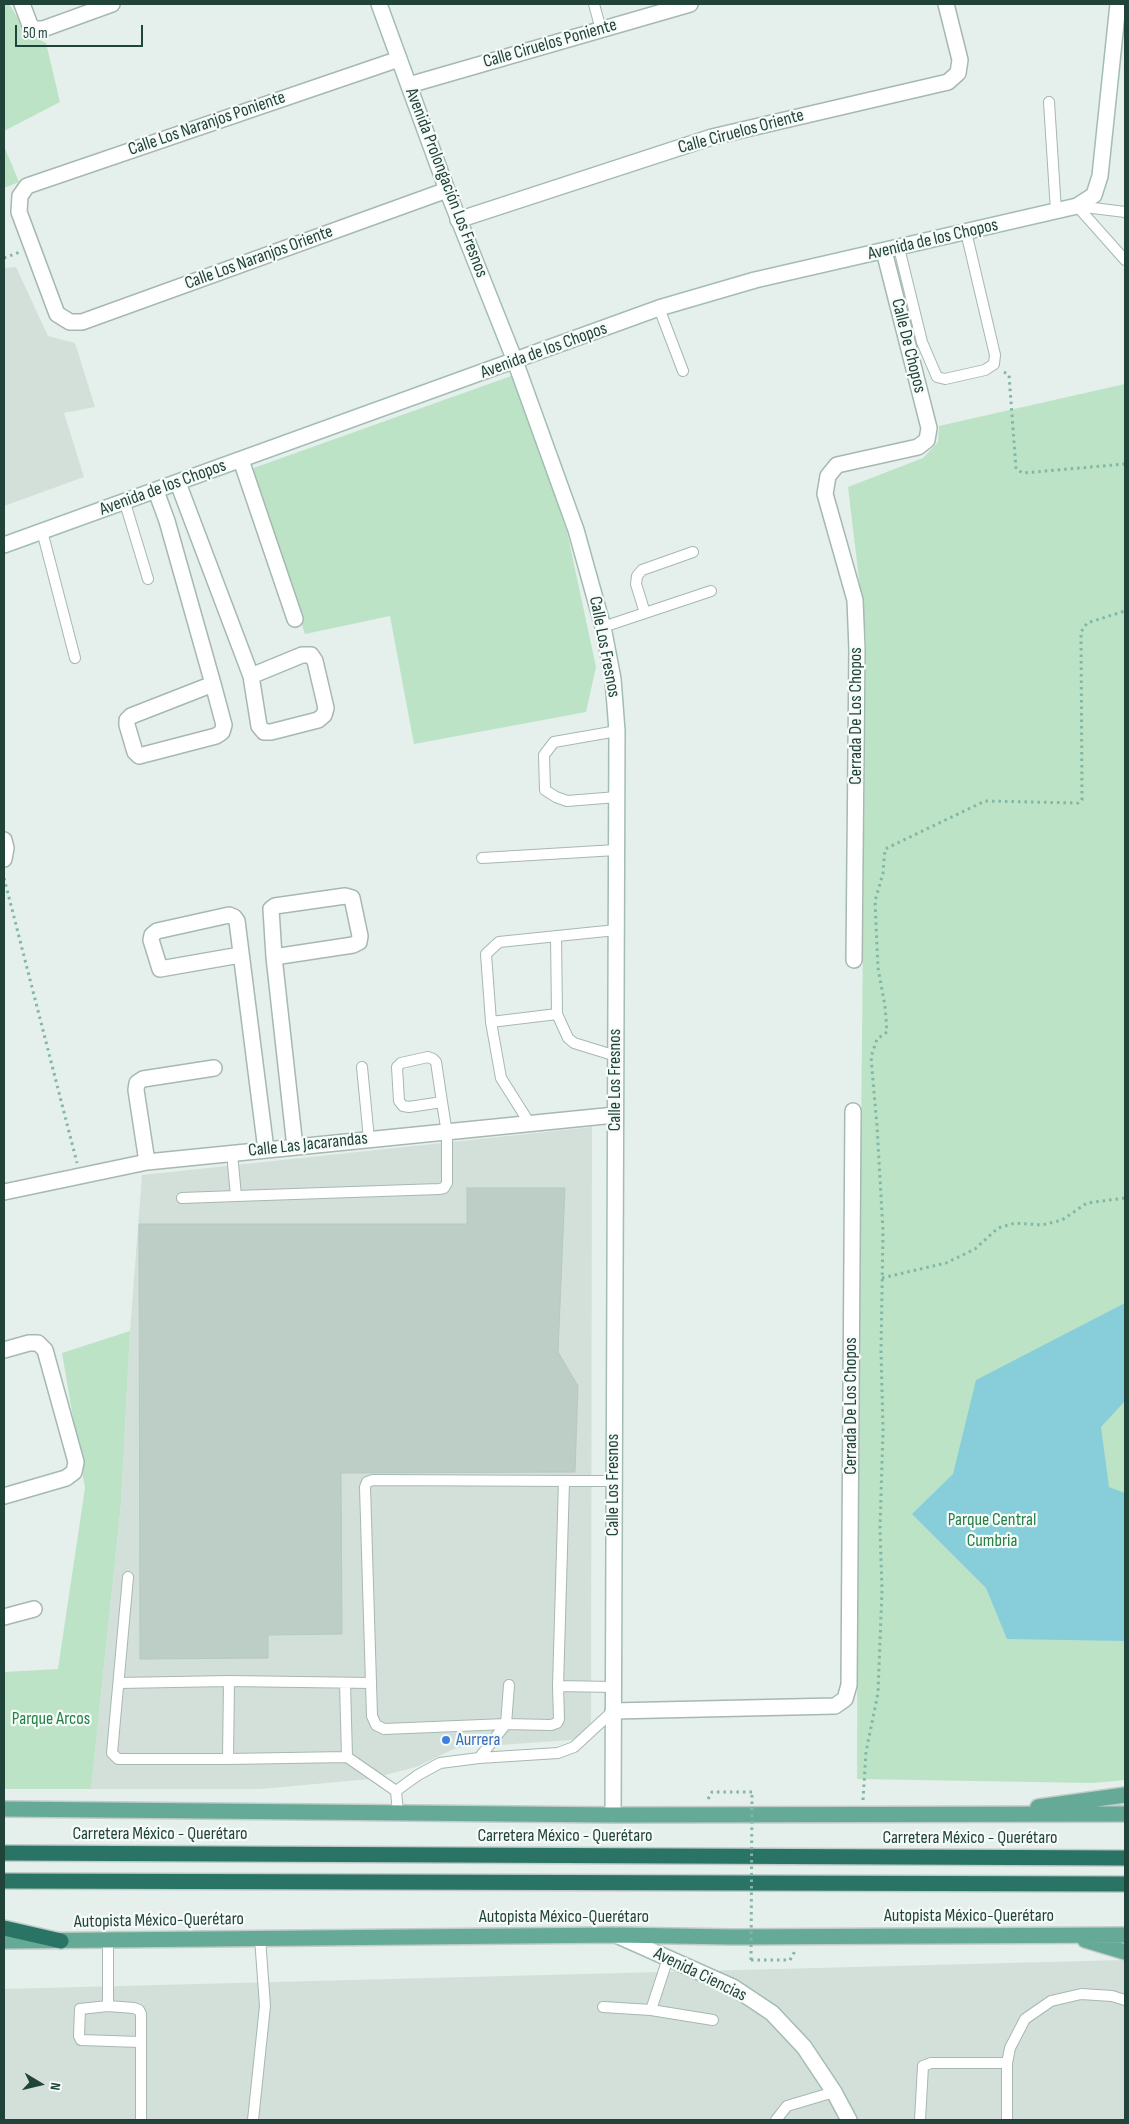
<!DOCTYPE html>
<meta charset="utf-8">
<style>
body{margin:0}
#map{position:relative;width:1129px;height:2124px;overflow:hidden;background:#e5efeb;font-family:"Sofia Sans Condensed",sans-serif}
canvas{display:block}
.frame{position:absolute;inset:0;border:5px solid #21443a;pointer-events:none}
.north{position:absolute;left:15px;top:2059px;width:50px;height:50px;-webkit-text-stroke:4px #f6fbf9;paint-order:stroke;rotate:99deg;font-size:14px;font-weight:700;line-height:20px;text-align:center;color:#21443a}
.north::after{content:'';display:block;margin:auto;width:18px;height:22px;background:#21443a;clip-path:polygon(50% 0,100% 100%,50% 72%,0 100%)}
.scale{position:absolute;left:15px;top:25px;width:128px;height:22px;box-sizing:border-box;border:2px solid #21443a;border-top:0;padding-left:6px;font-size:15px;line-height:18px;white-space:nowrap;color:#21443a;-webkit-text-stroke:4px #f6fbf9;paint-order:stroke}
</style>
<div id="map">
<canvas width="1129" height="2124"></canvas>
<div class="frame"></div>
<div class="north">N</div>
<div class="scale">50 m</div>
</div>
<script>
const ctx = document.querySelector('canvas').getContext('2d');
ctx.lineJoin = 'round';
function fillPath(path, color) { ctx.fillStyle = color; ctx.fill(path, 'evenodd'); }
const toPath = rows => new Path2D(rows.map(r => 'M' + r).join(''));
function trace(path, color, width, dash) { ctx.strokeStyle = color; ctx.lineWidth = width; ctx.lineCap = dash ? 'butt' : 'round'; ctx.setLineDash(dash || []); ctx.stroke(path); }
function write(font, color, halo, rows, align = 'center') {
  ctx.font = font + ' "Sofia Sans Condensed",sans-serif'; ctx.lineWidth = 4.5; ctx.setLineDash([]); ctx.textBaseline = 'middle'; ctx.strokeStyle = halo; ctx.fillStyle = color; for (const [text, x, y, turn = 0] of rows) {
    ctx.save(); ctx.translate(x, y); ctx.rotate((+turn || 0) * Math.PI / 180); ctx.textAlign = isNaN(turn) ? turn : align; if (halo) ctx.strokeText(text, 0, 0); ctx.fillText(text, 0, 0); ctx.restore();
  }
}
fillPath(toPath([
 [16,267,48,336,75,343,95,407,64,413,84,477,4,506,4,268],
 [592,1127,591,1723,583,1733,572,1740,456,1748,416,1767,370,1779,261,1789,91,1789,121,1504,130,1331,142,1175],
 [1125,1960,1125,2120,4,2120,4,1989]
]), '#d3e0d9');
fillPath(toPath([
 [4,4,9,4,28,34,46,43,60,102,4,131],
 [4,146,19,182,4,188],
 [514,375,567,532,596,667,586,712,414,744,390,616,305,634,248,470],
 [1125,384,1125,1780,1093,1783,857,1779,858,1437,866,638,848,487,923,458,938,442,939,426],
 [130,1331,121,1504,91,1789,4,1789,4,1672,58,1669,85,1488,62,1353]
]), '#bce3c6');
fillPath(toPath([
 [1125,1303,1125,1401,1101,1427,1109,1487,1125,1493,1125,1641,1007,1639,986,1588,912,1514,953,1474,976,1380]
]), '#87ceda');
const building = toPath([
 [467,1188,565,1188,558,1352,578,1386,575,1472,341,1473,342,1634,268,1635,268,1658,140,1659,139,1224,467,1224,467,1188]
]);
fillPath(building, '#bccec6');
trace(building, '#b6cac2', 1);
const lane = toPath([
 [594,4,601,30],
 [1049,102,1056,211],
 [1077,206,1125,260],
 [1077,206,1125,212],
 [899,248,922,342,937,377,945,379,985,370,994,364,995,355,966,232],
 [659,308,683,371],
 [125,503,148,579],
 [42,531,75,658],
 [645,613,636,584,637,576,642,570,693,552],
 [603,627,711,591],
 [617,797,567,801,556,797,545,790,544,755,554,742,617,731],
 [482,858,616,850],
 [556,936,557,1014,491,1022,486,954,499,942,616,930],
 [557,1014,568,1038,574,1043,616,1056],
 [491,1022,501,1078,530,1124],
 [362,1067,369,1139],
 [232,1153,236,1196,439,1189,444,1188,447,1183,447,1132,445,1121,442,1102,436,1062,433,1059,428,1057,401,1063,397,1067,399,1101,403,1106,409,1107,442,1102],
 [182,1198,236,1196],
 [564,1481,558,1686,559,1719,557,1723,551,1725,506,1724,384,1729,376,1725,372,1716,365,1487,367,1482,373,1480,577,1481,614,1481],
 [128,1577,112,1753,118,1759,228,1759,347,1757],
 [119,1683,229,1681,371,1683],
 [345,1683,347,1757,396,1791],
 [558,1686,613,1687],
 [479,1758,506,1724,509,1685],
 [228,1759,229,1681],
 [396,1791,418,1775,440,1763,479,1758,558,1753,574,1747,613,1711],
 [396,1791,398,1813],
 [108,1940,108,2006],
 [603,2007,651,2010,713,2020],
 [651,2010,668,1958],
 [140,2042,81,2040,79,2036,80,2009,108,2006,134,2008,139,2010,141,2014,141,2120],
 [253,2120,265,2006,260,1938],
 [776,2120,787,2106,834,2092],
 [920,2120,923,2066,931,2063,1007,2063],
 [1007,2120,1007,2063,1010,2048,1025,2019,1051,2001,1081,1994,1112,1996,1125,2000]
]);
const street = toPath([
 [22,4,30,25,35,29,43,29,112,4],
 [399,59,27,186,20,196,19,212,57,314,70,322,82,322,447,190],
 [409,85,690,4],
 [458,220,712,137,948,82,958,73,960,60,946,4],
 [241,460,295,619],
 [178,483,251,676,259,726,264,732,271,732,318,720,324,715,326,708,315,661,311,655,302,655,251,676],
 [156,491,167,521,213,684,224,725,222,732,216,736,139,756,135,752,127,725,127,720,131,716,213,684],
 [4,840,6,848,4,859],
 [240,955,160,969,151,940,152,935,157,931,229,915,234,917,237,921,266,1150],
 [274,957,353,945,359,942,360,936,352,898,345,896,275,906,271,909,274,957,295,1147],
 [854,960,857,649,855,600,825,494,828,476,837,465,918,447,927,440,929,428,884,251],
 [147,1162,136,1090,137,1083,143,1079,214,1068],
 [4,1192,147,1162,615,1115],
 [4,1350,29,1343,38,1343,45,1350,76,1462,74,1472,66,1478,4,1496],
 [4,1617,34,1609],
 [613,1711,835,1706,845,1699,849,1685,853,1111]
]);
const secondary = toPath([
 [379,4,447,190,515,361,576,530,603,627,613,679,617,731,613,1815],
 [4,545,659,308,755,280,1077,206,1094,195,1100,176,1118,4],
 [616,1935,733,1987,772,2013,804,2047,834,2092,849,2120]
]);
const primary = toPath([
 [1038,1807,1125,1795],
 [4,1809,613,1815,1125,1814],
 [1085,1940,1125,1952],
 [4,1941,616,1935,732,1937,1125,1935]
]);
const highway = toPath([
 [4,1853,1125,1858],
 [4,1881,1125,1884],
 [4,1928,61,1941]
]);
trace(lane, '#a6b8b2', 12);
trace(street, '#a6b8b2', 18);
trace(secondary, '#a2bdb3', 18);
trace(primary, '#c1cbc8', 18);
trace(highway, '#c1cbc8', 18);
trace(toPath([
 [4,258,20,252],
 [1004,372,1009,375,1016,469,1023,473,1125,464],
 [4,878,77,1163],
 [882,1278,946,1263,975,1249,998,1228,1015,1223,1042,1225,1062,1220,1087,1203,1125,1198],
 [708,1799,712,1792,752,1792],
 [863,1800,866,1752,878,1693,882,1590,880,1528,883,1430,881,1350,883,1231,877,1126,871,1057,877,1039,887,1032,885,1006,878,968,875,901,883,873,885,849,985,801,1078,803,1082,800,1081,632,1087,623,1125,611],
 [751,1960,790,1960,795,1951]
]), '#82b7a5', 3, [2.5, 4]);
trace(lane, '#fff', 10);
trace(street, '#fff', 15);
trace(secondary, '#fff', 15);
trace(primary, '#64aa97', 15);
trace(highway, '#297464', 15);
trace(toPath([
 [751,1960,752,1792]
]), '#82b7a5', 3, [2.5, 4]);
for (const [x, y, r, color] of [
 [446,1740,5,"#3f7fe0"]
]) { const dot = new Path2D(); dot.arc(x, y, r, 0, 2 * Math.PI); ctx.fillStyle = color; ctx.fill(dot); trace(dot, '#f6fbf9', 2); }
write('18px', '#21443a', '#f6fbf9', [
 ["Calle Ciruelos Poniente",550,44,-16],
 ["Calle Los Naranjos Poniente",207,124,-19],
 ["Calle Ciruelos Oriente",741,132,-15],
 ["Avenida Prolongación Los Fresnos",446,183,69],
 ["Avenida de los Chopos",933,240,-13],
 ["Calle Los Naranjos Oriente",259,258,-20],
 ["Calle De Chopos",908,346,76],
 ["Avenida de los Chopos",544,351,-20],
 ["Avenida de los Chopos",163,488,-20],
 ["Calle Los Fresnos",604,647,79],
 ["Cerrada De Los Chopos",856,716,-90],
 ["Calle Los Fresnos",615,1080,-90],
 ["Calle Las Jacarandas",308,1145,-6],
 ["Cerrada De Los Chopos",851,1406,-90],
 ["Calle Los Fresnos",613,1485,-90],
 ["Carretera México - Querétaro",160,1834],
 ["Carretera México - Querétaro",565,1836],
 ["Carretera México - Querétaro",970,1838],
 ["Autopista México-Querétaro",969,1916],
 ["Autopista México-Querétaro",564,1917],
 ["Autopista México-Querétaro",159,1921,-1],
 ["Avenida Ciencias",700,1975,26]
]);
write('18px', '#268048', '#f6fbf9', [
 ["Parque Central",992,1520],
 ["Cumbria",992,1541],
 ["Parque Arcos",51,1719]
]);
write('18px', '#366cbe', '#f6fbf9', [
 ["Aurrera",456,1740]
], 'left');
</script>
